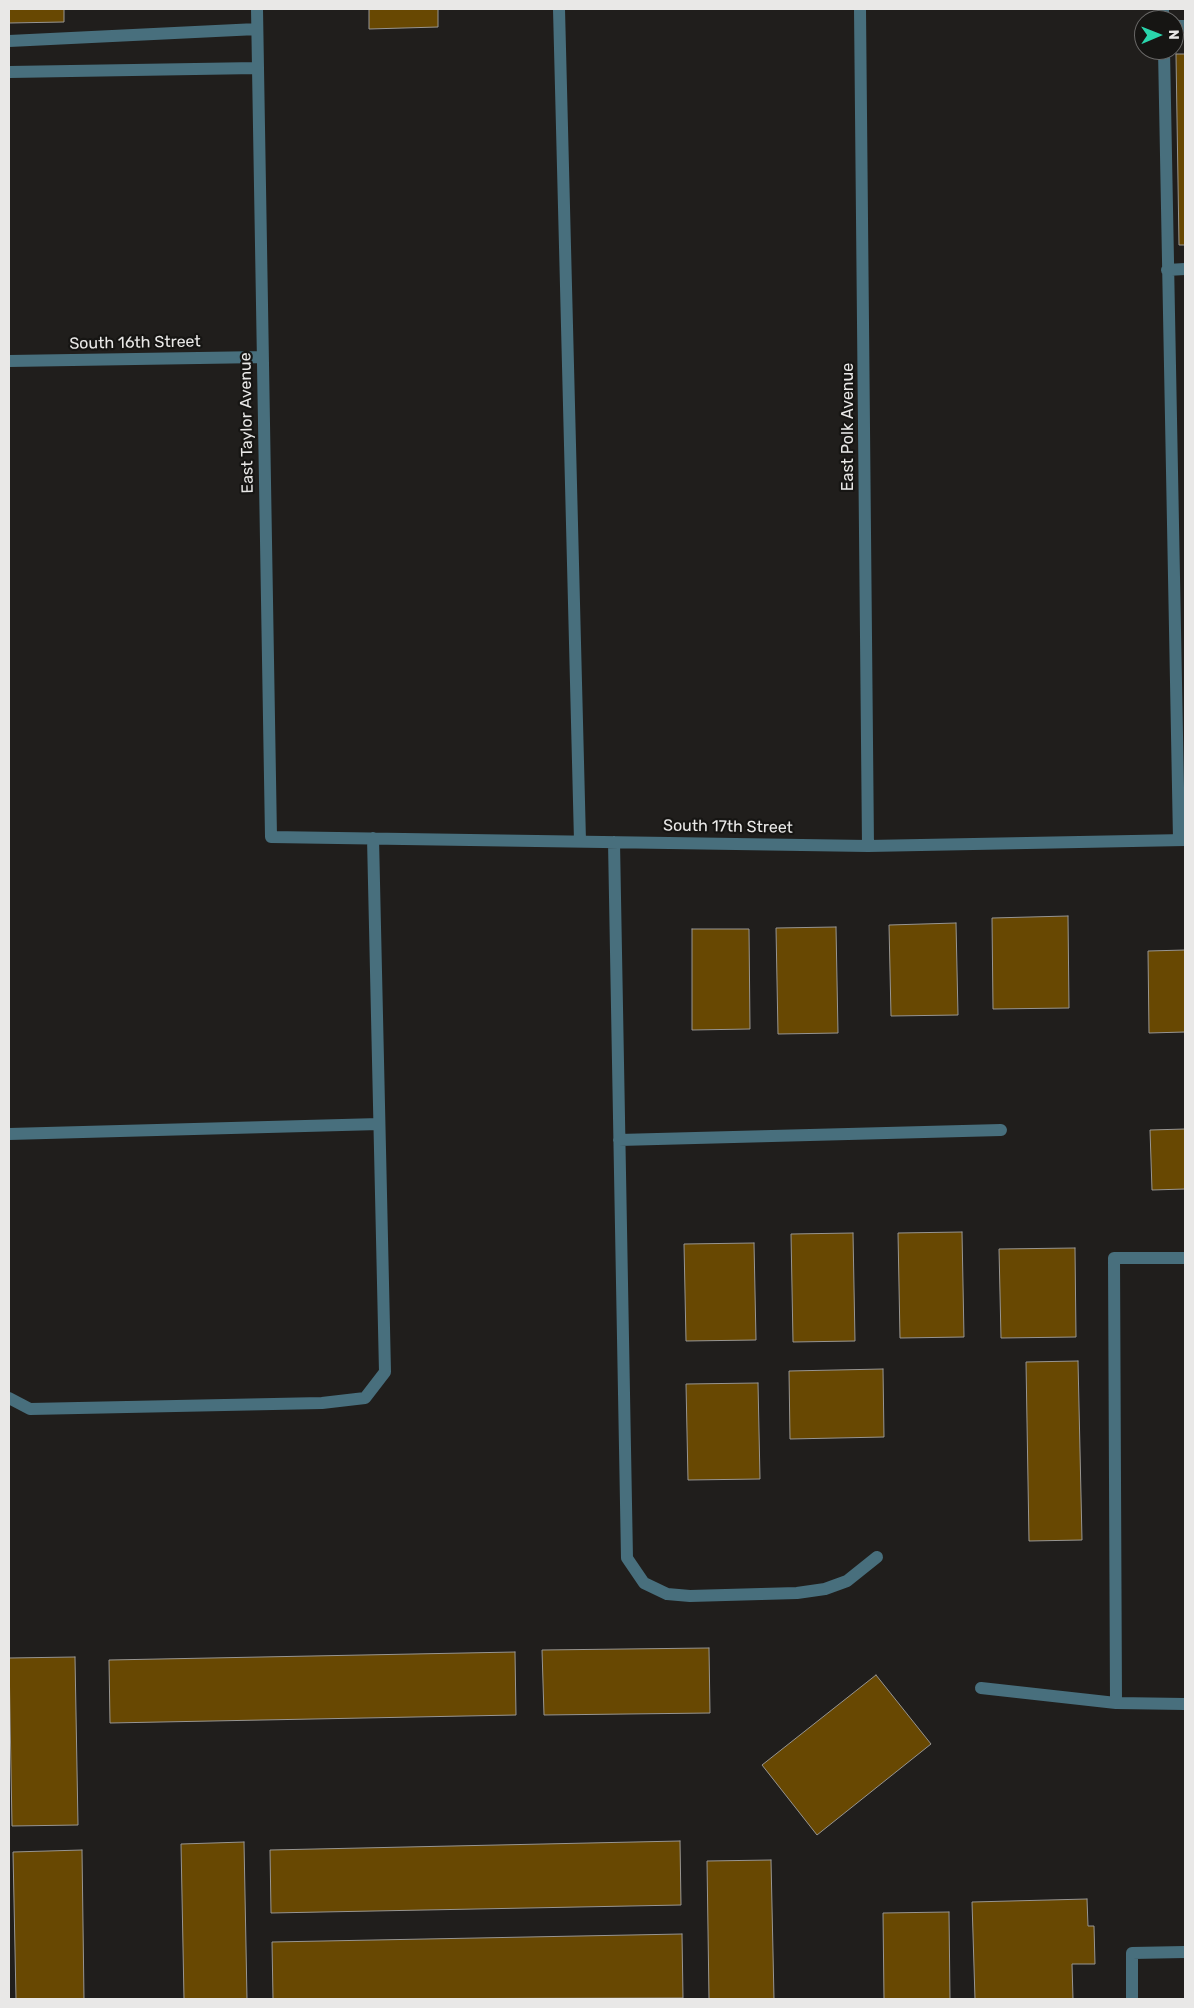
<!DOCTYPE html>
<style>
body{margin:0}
#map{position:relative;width:1194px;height:2008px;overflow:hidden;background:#201e1c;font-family:Rubik,sans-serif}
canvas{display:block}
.frame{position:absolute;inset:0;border:10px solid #e9e8e7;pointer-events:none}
.north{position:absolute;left:1134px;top:10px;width:50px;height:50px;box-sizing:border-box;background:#161513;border:1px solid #6a6968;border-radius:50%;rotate:89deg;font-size:14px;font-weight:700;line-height:20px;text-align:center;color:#e9e8e7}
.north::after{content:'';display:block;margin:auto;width:18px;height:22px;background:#2ad5ac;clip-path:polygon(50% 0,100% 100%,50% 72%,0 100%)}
</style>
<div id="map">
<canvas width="1194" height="2008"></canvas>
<div class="frame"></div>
<div class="north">N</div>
</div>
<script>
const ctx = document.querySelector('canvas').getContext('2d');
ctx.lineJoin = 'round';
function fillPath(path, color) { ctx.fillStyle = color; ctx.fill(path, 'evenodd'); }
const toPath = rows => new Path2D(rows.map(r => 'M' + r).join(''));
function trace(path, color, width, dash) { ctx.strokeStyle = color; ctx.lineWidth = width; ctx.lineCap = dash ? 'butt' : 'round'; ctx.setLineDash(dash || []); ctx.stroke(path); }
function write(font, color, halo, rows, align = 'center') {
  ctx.font = font + ' Rubik,sans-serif'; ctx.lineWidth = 4.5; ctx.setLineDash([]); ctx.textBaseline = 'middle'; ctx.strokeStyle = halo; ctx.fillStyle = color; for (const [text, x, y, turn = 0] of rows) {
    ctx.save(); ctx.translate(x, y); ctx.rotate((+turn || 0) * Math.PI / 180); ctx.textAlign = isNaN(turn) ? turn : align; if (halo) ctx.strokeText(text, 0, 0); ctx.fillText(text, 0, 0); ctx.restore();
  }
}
const building = toPath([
 [9,9,64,9,64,22,9,23,9,9],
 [369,9,438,9,438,27,369,29,369,9],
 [1176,54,1185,54,1185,245,1179,245,1176,54],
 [1068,916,1069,1008,993,1009,992,918,1068,916],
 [956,923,958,1015,891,1016,889,925,956,923],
 [836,927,838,1033,778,1034,776,928,836,927],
 [692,929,749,929,750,1029,692,1030,692,929],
 [1185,950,1185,1032,1149,1033,1148,951,1185,950],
 [1185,1129,1185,1189,1152,1190,1150,1130,1185,1129],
 [962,1232,964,1337,900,1338,898,1233,962,1232],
 [853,1233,855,1341,793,1342,791,1234,853,1233],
 [754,1243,756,1340,686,1341,684,1244,754,1243],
 [1075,1248,1076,1337,1001,1338,999,1249,1075,1248],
 [1078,1361,1082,1540,1029,1541,1026,1362,1078,1361],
 [883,1369,884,1437,790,1439,789,1371,883,1369],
 [758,1383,760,1479,688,1480,686,1384,758,1383],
 [709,1648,710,1713,544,1715,542,1650,709,1648],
 [515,1652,516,1715,110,1723,109,1660,515,1652],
 [75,1657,78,1825,12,1826,9,1658,75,1657],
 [876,1675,931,1744,817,1835,762,1765,876,1675],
 [680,1841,681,1905,271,1913,270,1850,680,1841],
 [244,1842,247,1999,184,1999,181,1844,244,1842],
 [82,1850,84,1999,16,1999,13,1852,82,1850],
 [771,1860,774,1999,709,1999,707,1861,771,1860],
 [1087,1899,1088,1926,1094,1926,1095,1964,1072,1964,1073,1999,975,1999,972,1902,1087,1899],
 [949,1912,950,1999,884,1999,883,1913,949,1912],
 [682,1934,683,1998,273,1999,272,1942,682,1934]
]);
fillPath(building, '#684802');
trace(building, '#979592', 1);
trace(toPath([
 [257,9,271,837,868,846,1185,840],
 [559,9,580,841],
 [860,9,868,846],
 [1163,9,1163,20],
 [1174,26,1185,26],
 [9,41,257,29],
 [1164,50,1179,840],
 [9,72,257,68],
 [1167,270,1185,269],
 [9,361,262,357],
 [614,842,627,1558,644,1583,667,1594,690,1596,797,1593,825,1589,847,1581,877,1557],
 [9,1134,379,1124],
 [619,1140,1001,1130],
 [9,1398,30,1409,322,1403,365,1398,385,1372,373,838],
 [981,1688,1116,1703,1185,1704],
 [1116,1703,1114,1258,1185,1258],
 [1132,1999,1132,1953,1185,1952]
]), '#486f7d', 12);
write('16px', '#e9e8e7', '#161513', [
 ["South 16th Street",135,343,-1],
 ["East Taylor Avenue",247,423,-91],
 ["East Polk Avenue",848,427,-90],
 ["South 17th Street",728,827,1]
]);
</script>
